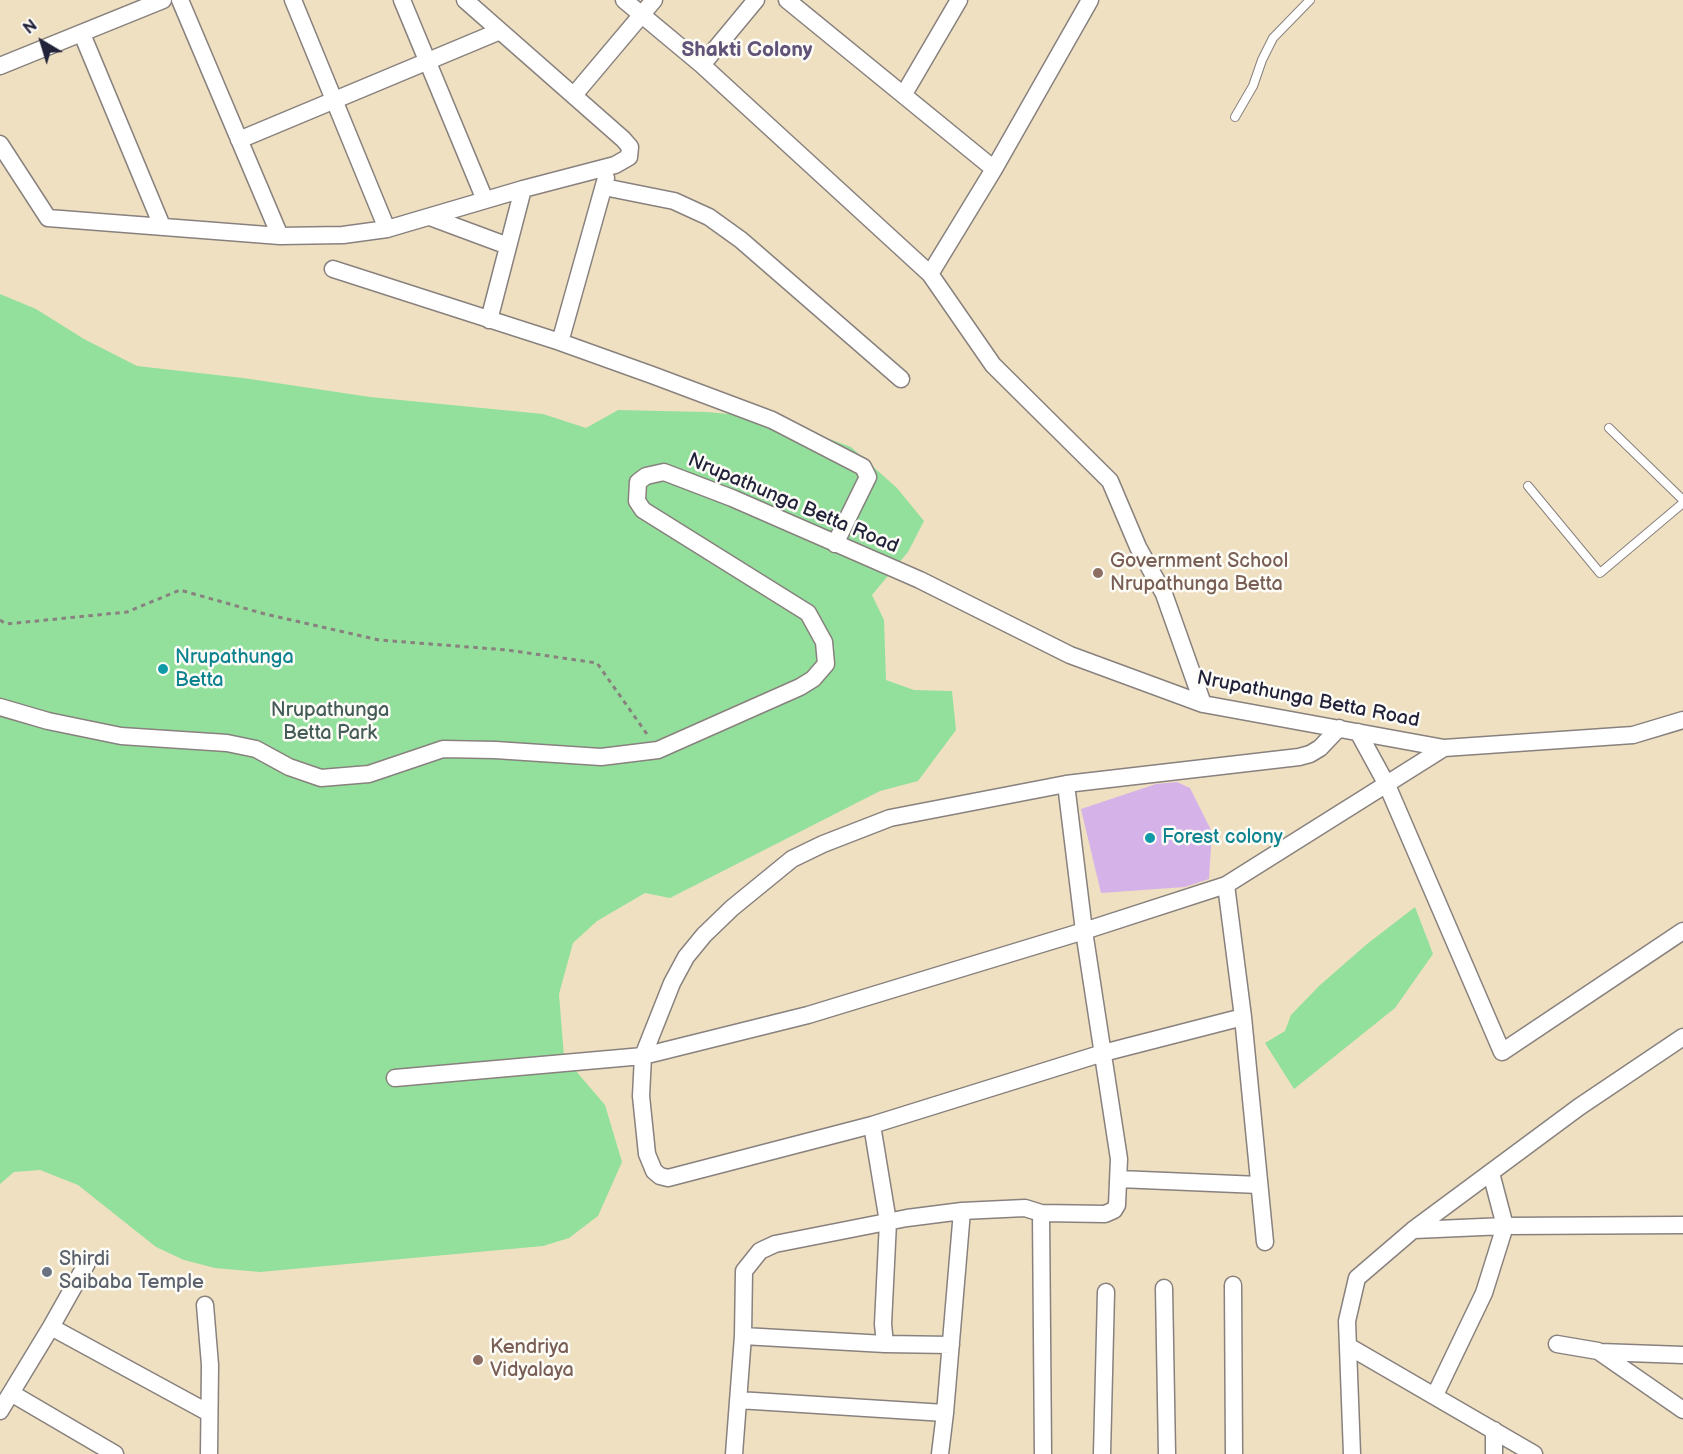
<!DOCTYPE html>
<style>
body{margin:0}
#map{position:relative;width:1683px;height:1454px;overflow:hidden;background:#efe0c1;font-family:"Balsamiq Sans",sans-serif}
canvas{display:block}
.north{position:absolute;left:12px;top:12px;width:60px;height:60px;-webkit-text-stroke:4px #fdfcf7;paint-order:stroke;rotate:322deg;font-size:16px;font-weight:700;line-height:24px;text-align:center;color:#22223b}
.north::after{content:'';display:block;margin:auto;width:21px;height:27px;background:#22223b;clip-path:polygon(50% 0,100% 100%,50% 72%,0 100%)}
</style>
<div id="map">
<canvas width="1683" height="1454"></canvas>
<div class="north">N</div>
</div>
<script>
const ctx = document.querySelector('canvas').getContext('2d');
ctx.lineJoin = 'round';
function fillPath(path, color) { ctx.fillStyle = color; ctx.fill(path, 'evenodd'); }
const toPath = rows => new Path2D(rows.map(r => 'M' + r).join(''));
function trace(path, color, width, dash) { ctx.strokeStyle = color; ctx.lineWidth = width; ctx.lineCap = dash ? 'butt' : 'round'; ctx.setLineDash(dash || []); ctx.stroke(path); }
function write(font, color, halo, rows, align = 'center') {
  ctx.font = font + ' "Balsamiq Sans",sans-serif'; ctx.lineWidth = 5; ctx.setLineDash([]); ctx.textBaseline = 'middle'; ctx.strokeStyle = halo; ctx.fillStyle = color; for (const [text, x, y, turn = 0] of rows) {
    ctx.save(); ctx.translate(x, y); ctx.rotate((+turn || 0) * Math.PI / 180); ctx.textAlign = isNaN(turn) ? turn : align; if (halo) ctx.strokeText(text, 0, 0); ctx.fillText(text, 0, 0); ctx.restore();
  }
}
fillPath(toPath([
 [0,294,36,309,84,339,137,366,243,378,370,397,543,414,586,428,618,410,707,412,773,418,851,447,897,488,924,521,908,552,872,595,884,620,886,680,914,690,952,691,956,730,918,781,880,791,670,898,645,893,597,921,573,943,559,994,564,1057,605,1105,622,1162,598,1216,569,1238,543,1246,260,1272,215,1268,184,1260,156,1247,78,1185,40,1170,14,1172,0,1184],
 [1415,907,1433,954,1395,1008,1294,1089,1265,1043,1285,1031,1291,1015,1319,986,1367,944]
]), '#93e09c');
fillPath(toPath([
 [1177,782,1190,788,1212,832,1209,879,1185,887,1101,893,1081,809,1156,784]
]), '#d5b2e8');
const service = toPath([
 [1235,117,1253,86,1262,60,1273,38,1310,0],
 [1609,428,1683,500],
 [1528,486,1600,573,1683,503]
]);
const minor = toPath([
 [180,0,280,236],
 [293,0,387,229],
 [402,0,485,200],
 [624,0,702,65,930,274,993,365,1110,481,1138,547,1164,594,1203,704],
 [787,0,994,169],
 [82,34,162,226],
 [702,65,756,0],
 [0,66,163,0],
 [904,94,959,0],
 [574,95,654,0],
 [239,140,500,31],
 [0,144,48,218,280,236,343,235,387,229,523,189,615,165,629,157,630,147,623,139,465,0],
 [604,187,674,201,709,217,741,240,901,379],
 [430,217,508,246],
 [333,269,560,342,652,375,772,420,863,467,868,477,835,544],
 [930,274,994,169,1090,0],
 [489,320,523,189],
 [560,342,606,178],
 [0,707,48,721,121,736,227,743,256,749,289,767,321,778,369,774,443,749,495,750,601,757,658,750,800,687,813,679,826,664,824,642,808,613,643,510,637,501,638,482,646,476,664,472,732,498,920,580,1070,655,1203,704,1444,748,1633,735,1683,720],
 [1358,732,1387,785,1502,1052,1683,931],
 [1243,1017,1103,1053,872,1125,668,1178,660,1176,654,1171,647,1154,641,1096,643,1056,672,983,686,957,704,935,732,908,792,859,823,844,890,818,1066,784,1299,757,1310,754,1320,748,1339,728],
 [395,1078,643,1056,808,1015,1084,931,1226,885],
 [872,1125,888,1222,883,1324,885,1344],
 [1119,1179,1259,1185],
 [1041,1213,1043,1454],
 [1414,1230,1505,1226,1683,1225],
 [1265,1242,1243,1017,1226,885,1444,748],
 [1233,1285,1234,1454],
 [1164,1288,1167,1454],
 [205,1305,210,1365,209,1454],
 [51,1327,209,1413],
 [743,1336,885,1344,951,1345],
 [1557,1344,1598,1351,1683,1410],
 [1348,1346,1534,1454],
 [1600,1352,1683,1355],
 [11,1393,115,1454],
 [1435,1395,1484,1293,1505,1226,1491,1173],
 [738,1400,945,1413],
 [0,1411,51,1327,87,1263],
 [1494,1430,1494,1454],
 [734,1454,743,1336,744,1271,760,1251,775,1244,907,1218,962,1211,1025,1208,1041,1213,1105,1214,1114,1210,1117,1205,1119,1159,1084,931,1066,784],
 [940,1454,945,1413,962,1211],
 [1102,1454,1106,1292],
 [1352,1454,1347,1321,1357,1278,1413,1230,1579,1107,1683,1037]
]);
trace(service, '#88817e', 10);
trace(minor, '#88817e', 19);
trace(toPath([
 [0,620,6,624,127,612,180,590,265,614,379,640,507,650,597,663,649,737]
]), '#88817e', 3, [4.5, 4.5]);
trace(service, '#fff', 8);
trace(minor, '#fff', 16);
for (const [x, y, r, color] of [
 [1098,573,6,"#8d6e63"],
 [163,669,6,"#0f9aa8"],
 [1150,838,6,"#0f9aa8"],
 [47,1272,6,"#6b7280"],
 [478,1360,6,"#8d6e63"]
]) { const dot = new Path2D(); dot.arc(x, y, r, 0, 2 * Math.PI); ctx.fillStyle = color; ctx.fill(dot); trace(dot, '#fdfcf7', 2); }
write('20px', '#22223b', '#fdfcf7', [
 ["Nrupathunga Betta Road",793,504,23],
 ["Nrupathunga Betta Road",1308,700,11]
]);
write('20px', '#785e54', '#fdfcf7', [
 ["Government School",1110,562],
 ["Nrupathunga Betta",1110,585],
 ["Kendriya",490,1348],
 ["Vidyalaya",490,1371]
], 'left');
write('20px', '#0d838f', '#fdfcf7', [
 ["Nrupathunga",175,658],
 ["Betta",175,681],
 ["Forest colony",1162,838]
], 'left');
write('20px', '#445b58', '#fdfcf7', [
 ["Nrupathunga",330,711],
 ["Betta Park",330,734]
]);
write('20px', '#5b616d', '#fdfcf7', [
 ["Shirdi",59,1260],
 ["Saibaba Temple",59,1283]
], 'left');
write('bold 21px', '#615478', '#fdfcf7', [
 ["Shakti Colony",747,51]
]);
</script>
